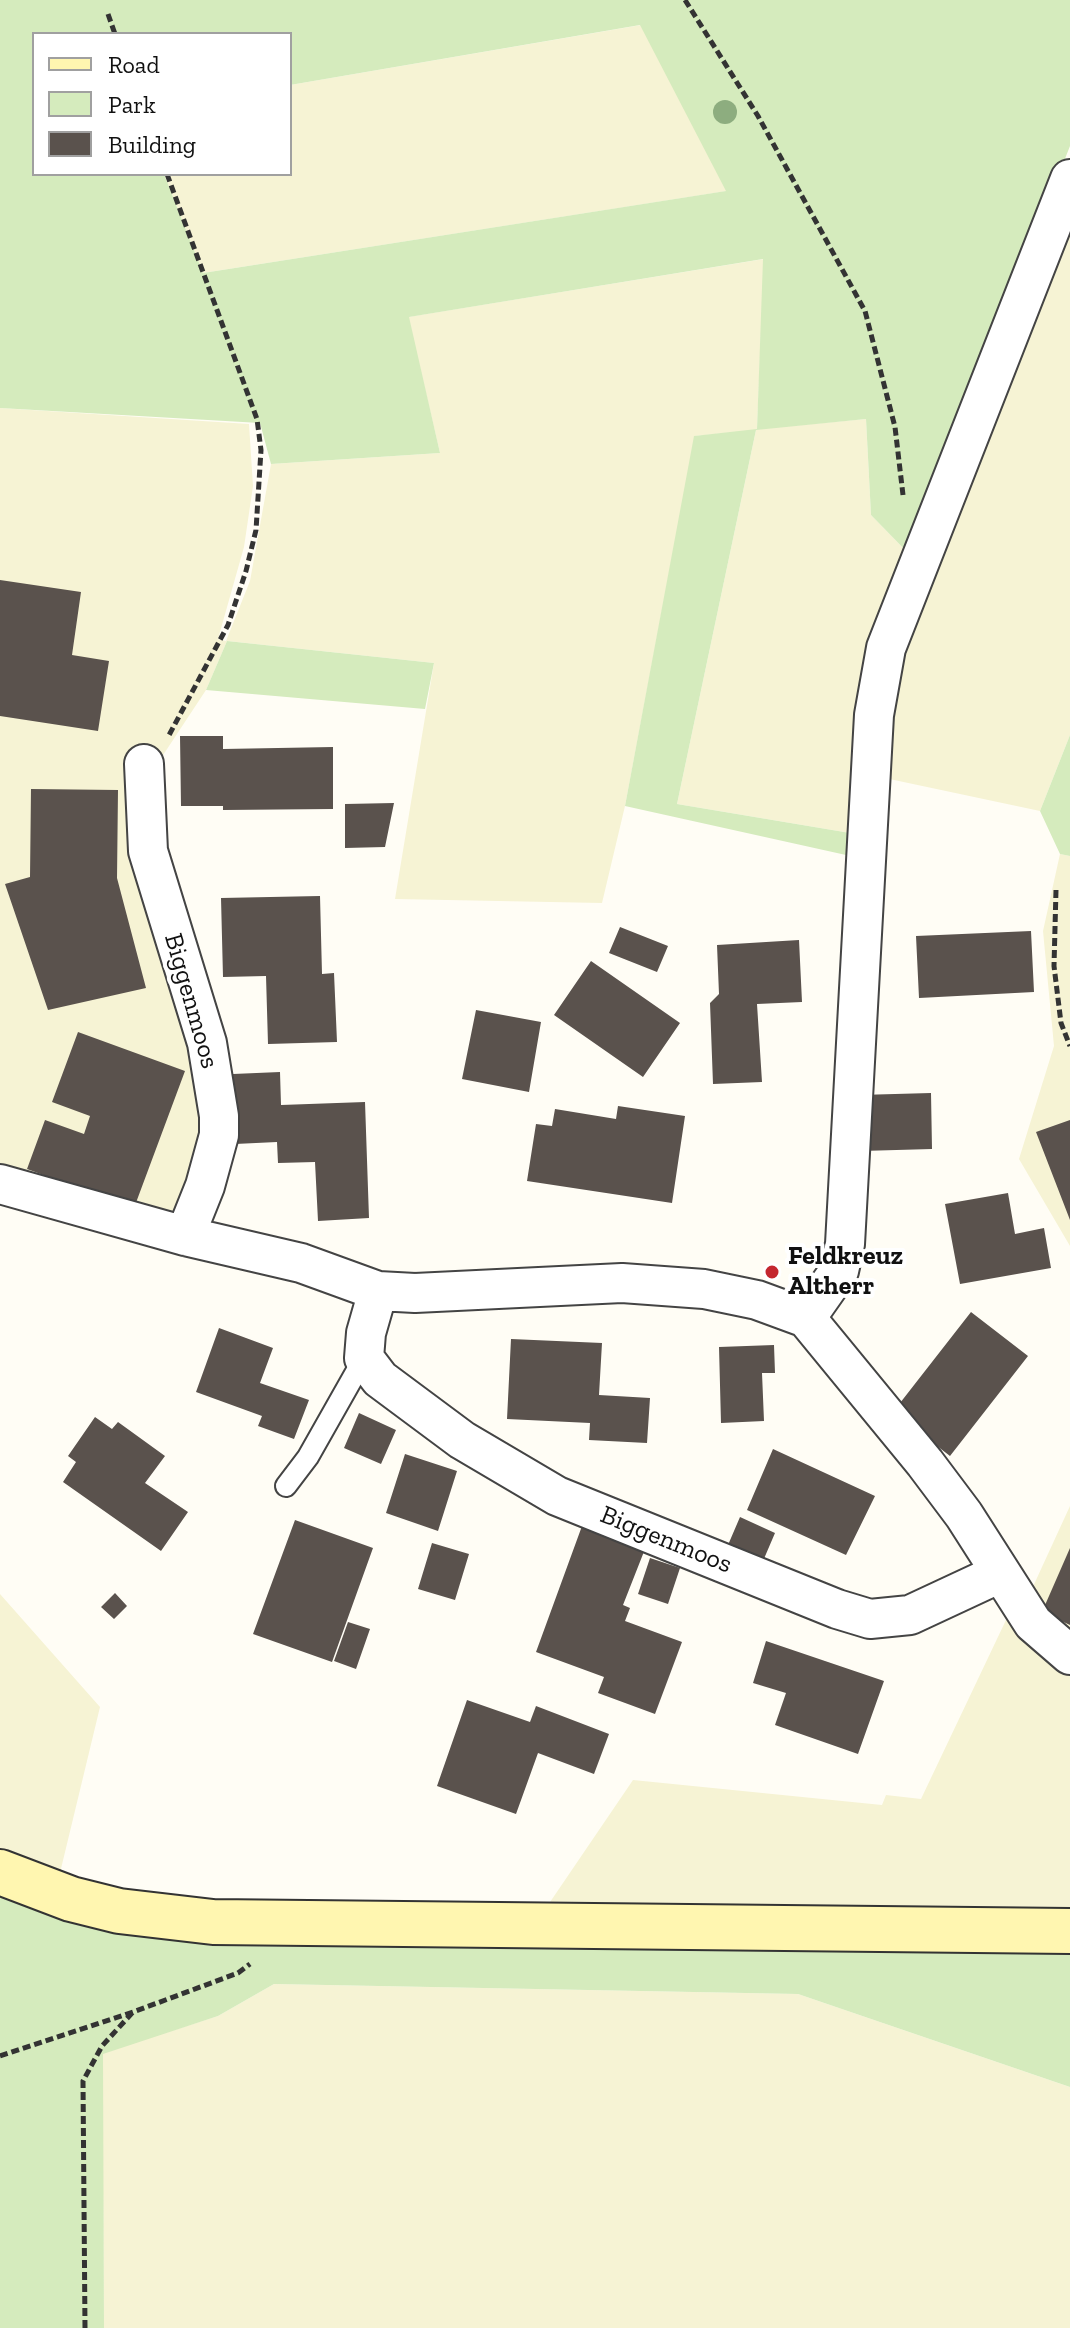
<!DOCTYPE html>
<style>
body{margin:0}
#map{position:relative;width:1070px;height:2328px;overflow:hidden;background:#fffdf5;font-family:"Zilla Slab",serif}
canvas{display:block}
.legend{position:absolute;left:32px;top:32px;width:260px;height:144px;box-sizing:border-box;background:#fff;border:2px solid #a0a0a0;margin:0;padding:10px 14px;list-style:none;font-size:24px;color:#111}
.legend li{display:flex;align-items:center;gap:16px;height:40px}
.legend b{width:40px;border:2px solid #a0a0a0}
</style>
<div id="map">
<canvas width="1070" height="2328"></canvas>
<ul class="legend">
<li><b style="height:10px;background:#fff6b0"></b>Road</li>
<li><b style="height:22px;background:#d5ebbd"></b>Park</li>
<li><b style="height:22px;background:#5a524d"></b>Building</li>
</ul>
</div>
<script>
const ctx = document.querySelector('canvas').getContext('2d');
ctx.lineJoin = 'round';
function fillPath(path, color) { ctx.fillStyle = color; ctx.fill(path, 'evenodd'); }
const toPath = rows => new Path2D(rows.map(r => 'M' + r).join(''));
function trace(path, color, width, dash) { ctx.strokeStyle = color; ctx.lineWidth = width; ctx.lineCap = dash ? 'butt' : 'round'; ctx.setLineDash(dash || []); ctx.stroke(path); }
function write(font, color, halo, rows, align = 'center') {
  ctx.font = font + ' "Zilla Slab",serif'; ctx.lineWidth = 8; ctx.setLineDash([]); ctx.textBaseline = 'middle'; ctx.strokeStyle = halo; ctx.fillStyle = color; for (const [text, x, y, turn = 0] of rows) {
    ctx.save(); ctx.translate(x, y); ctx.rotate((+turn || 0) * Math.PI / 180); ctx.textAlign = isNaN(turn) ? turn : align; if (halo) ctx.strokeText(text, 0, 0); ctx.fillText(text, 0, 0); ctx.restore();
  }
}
fillPath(toPath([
 [641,25,727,191,203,273,164,174,290,174,290,85],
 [1070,209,1070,735,1040,811,880,777,900,642],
 [764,259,757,429,866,419,871,515,909,554,856,834,677,804,756,430,695,436,625,806,602,903,395,899,434,663,227,641,206,690,142,787,220,1125,187,1230,0,1178,0,408,249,424,253,486,244,547,218,639,226,641,250,581,271,464,440,453,408,317],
 [1060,854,1070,856,1070,1246,1019,1159,1054,1046,1043,931],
 [1070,1506,1070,1651,1025,1604],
 [0,1594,100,1707,59,1877,0,1853],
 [1015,1613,1070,1661,1070,1913,546,1908,633,1780,882,1805,886,1795,921,1799,1006,1620],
 [274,1984,798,1994,1070,2087,1070,2328,104,2328,102,2053,218,2016]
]), '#f6f3d4');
fillPath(toPath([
 [0,0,1070,0,1070,146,909,554,871,515,866,419,756,430,677,804,856,834,855,857,625,806,694,436,757,429,763,259,409,317,440,453,271,464,260,423,0,408],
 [640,25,726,191,203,273,164,174,34,174,34,34,290,34,290,85],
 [227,641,434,663,425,709,206,690],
 [1070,735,1070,856,1060,854,1040,811],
 [0,1893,59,1917,212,1946,1070,1949,1070,2087,798,1994,274,1984,218,2016,103,2054,104,2328,0,2328]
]), '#d5ebbd');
fillPath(toPath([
 [0,580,81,592,72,655,109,661,98,731,0,716],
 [180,736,223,736,223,749,333,747,333,809,223,810,223,806,181,806],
 [31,789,118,790,117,878,146,988,48,1010,5,884,30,877],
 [394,803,385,847,345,848,345,804],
 [320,896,322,974,334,973,337,1042,268,1044,266,976,223,977,221,898],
 [620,927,668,946,657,972,609,953],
 [1031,931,1034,992,919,998,916,936],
 [799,940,802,1002,757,1004,762,1082,713,1084,710,1003,719,994,717,945],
 [591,961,680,1023,643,1077,554,1015],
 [476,1010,541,1022,529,1092,462,1079],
 [78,1032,185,1071,134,1208,27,1169,45,1120,84,1134,90,1116,52,1102],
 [280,1072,281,1105,365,1102,369,1218,318,1221,315,1162,278,1163,277,1142,235,1144,233,1074],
 [931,1093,932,1149,861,1151,859,1095],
 [618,1106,685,1116,672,1203,527,1181,536,1124,552,1126,555,1109,616,1119],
 [1070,1120,1070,1220,1036,1132],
 [1008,1193,1015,1234,1044,1228,1051,1268,960,1284,945,1204],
 [971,1312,1028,1356,950,1456,893,1412],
 [219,1328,273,1348,260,1383,309,1400,294,1439,258,1426,262,1416,196,1392],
 [511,1339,602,1343,599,1395,650,1398,647,1443,589,1440,590,1423,507,1419],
 [774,1345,775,1373,762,1373,764,1421,721,1423,719,1347],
 [359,1413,396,1430,381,1464,344,1448],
 [95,1417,112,1429,118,1422,165,1456,145,1483,188,1512,161,1551,63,1482,76,1462,68,1456],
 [773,1449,875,1496,846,1555,747,1510],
 [405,1454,457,1471,438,1531,386,1513],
 [740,1517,775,1533,760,1568,725,1552],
 [295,1520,373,1548,332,1662,253,1634],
 [582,1526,645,1549,623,1605,630,1608,625,1621,682,1642,655,1714,598,1693,604,1677,536,1652],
 [432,1543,469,1554,455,1600,418,1589],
 [1070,1548,1070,1625,1042,1612],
 [650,1558,680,1568,668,1604,638,1594],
 [115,1593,127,1606,114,1619,101,1607],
 [348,1622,370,1629,356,1669,334,1661],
 [766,1641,884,1681,858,1754,775,1725,786,1693,753,1683],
 [467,1700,530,1722,536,1706,609,1734,594,1774,538,1753,516,1814,437,1786]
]), '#5a524d');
const lane = toPath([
 [286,1486,308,1457,364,1358]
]);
const street = toPath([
 [144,764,148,851,207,1043,219,1116,219,1135,205,1186,185,1236],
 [0,1184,185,1236,301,1263,378,1291,415,1293,622,1283,704,1289,757,1300,806,1318,925,1463,964,1515,1033,1623,1070,1655],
 [378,1291,366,1333,364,1358,380,1379,462,1440,557,1496,837,1609,870,1619,910,1615,998,1574],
 [806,1318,839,1271,845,1244,874,715,886,648,1070,179]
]);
const secondary = toPath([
 [0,1872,71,1899,119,1911,213,1922,1070,1931]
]);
trace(lane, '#444', 24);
trace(street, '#444', 42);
trace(secondary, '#333', 48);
trace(toPath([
 [685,0,758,116,865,311,895,427,903,495],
 [108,14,115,34],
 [167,174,257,419,261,450,256,530,246,571,228,625,168,737],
 [1056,890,1054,966,1061,1023,1070,1046],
 [0,2056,133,2012,238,1973,250,1964],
 [85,2328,83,2081,102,2046,133,2012]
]), '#333', 5, [8, 4]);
trace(lane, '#fff', 20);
trace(street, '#fff', 38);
trace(secondary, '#fff6b0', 44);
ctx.fillStyle = '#8dad7f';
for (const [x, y] of [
 [725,112]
]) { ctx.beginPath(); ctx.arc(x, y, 12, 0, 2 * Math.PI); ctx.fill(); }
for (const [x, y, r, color] of [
 [772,1272,8,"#c4262e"]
]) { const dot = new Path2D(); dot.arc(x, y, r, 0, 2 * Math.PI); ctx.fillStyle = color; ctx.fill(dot); trace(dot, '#fff', 3); }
write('26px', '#111', '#fff', [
 ["Biggenmoos",191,1001,74],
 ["Biggenmoos",666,1540,22]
]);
write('bold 26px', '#111', '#fff', [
 ["Feldkreuz",788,1257],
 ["Altherr",788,1287]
], 'left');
</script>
